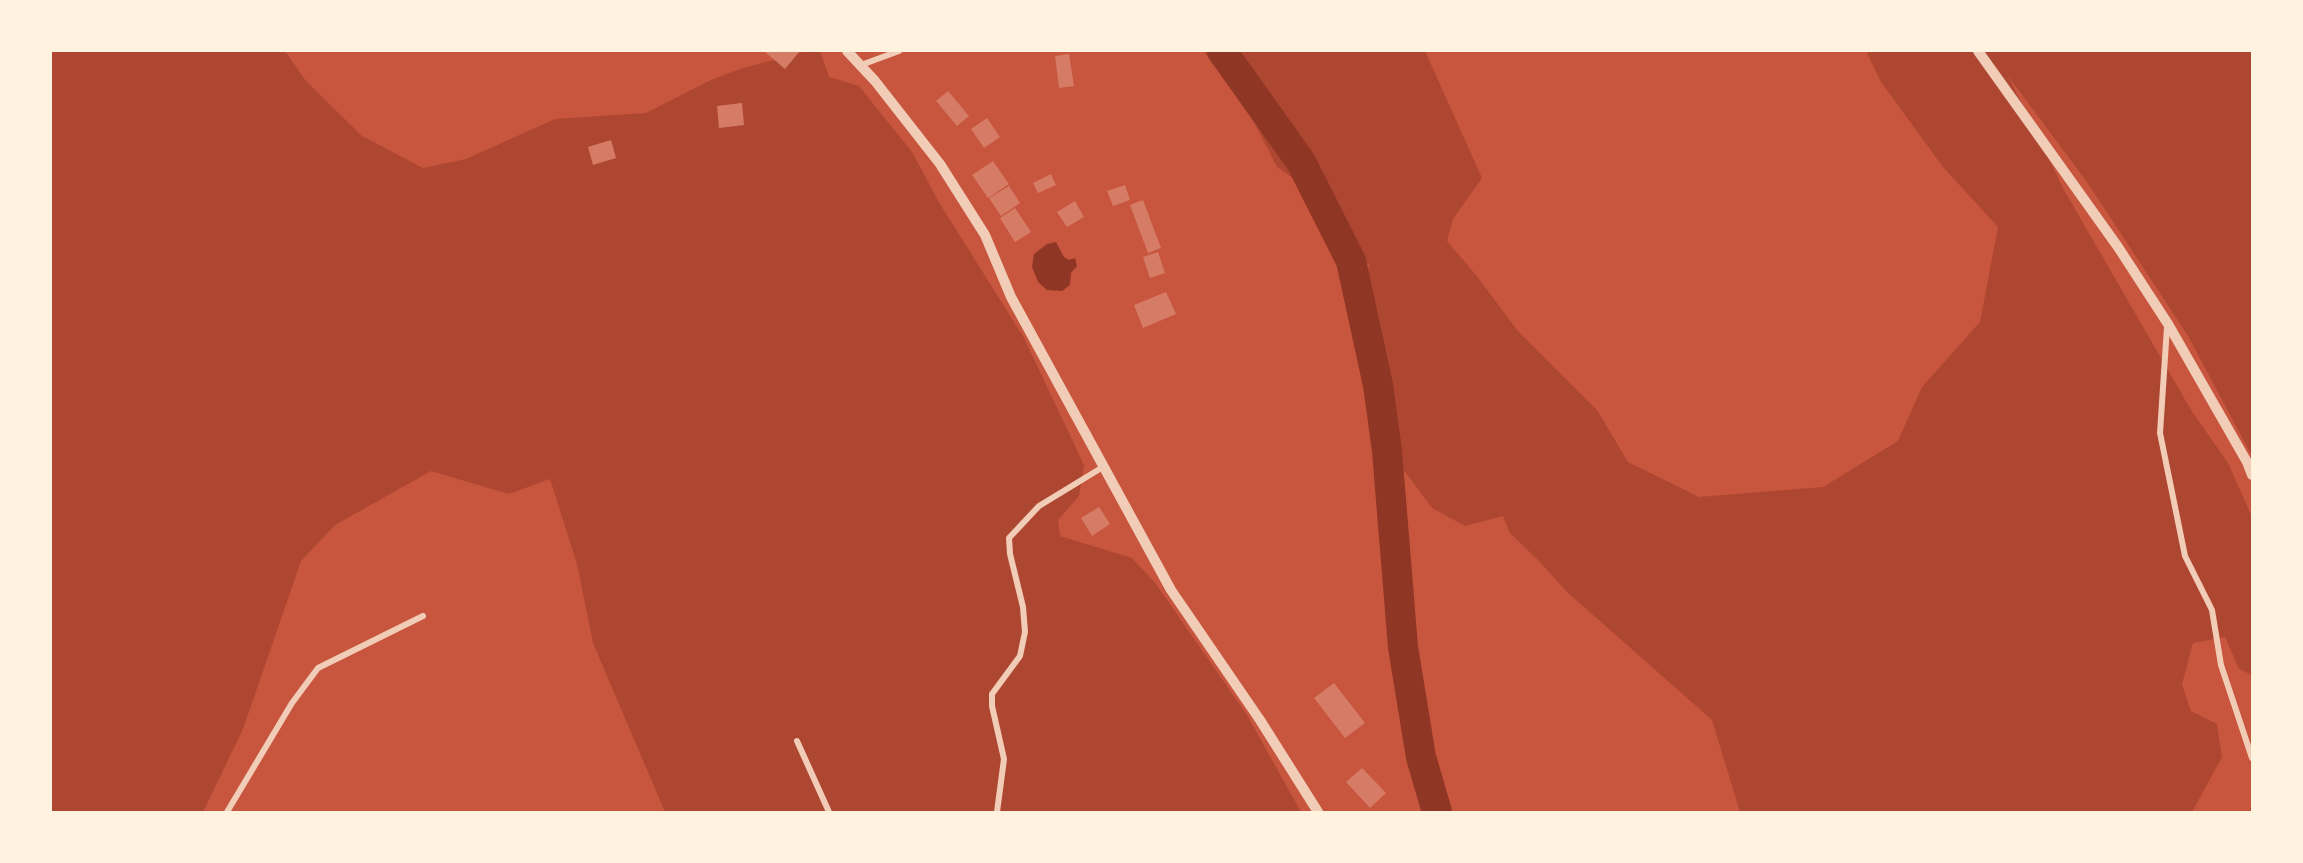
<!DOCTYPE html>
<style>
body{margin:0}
#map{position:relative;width:2303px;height:863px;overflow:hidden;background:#c8553d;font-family:"Archivo Narrow",sans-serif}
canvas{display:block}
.frame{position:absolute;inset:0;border:52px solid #fff3e0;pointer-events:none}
</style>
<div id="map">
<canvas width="2303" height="863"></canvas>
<div class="frame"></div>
</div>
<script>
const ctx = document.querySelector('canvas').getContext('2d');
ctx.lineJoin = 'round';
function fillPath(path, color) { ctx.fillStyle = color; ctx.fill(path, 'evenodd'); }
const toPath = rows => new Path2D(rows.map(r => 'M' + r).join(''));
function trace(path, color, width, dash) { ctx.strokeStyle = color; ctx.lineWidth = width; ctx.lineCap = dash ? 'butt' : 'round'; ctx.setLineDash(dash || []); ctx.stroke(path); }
fillPath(toPath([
 [51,51,285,51,306,81,362,136,423,168,466,159,555,119,646,113,711,80,743,68,807,51,820,51,829,77,859,86,912,152,940,204,1024,338,1084,465,1079,496,1058,520,1060,536,1132,558,1156,584,1247,715,1301,812,665,812,593,643,577,564,550,479,509,494,431,471,335,525,301,561,243,729,203,812,51,812],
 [1203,51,1425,51,1482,178,1453,219,1447,241,1476,275,1517,330,1597,410,1628,462,1699,497,1823,487,1898,441,1922,387,1980,322,1998,227,1943,167,1881,82,1866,51,2252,51,2252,456,2188,336,2087,182,2008,76,2064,190,2191,410,2228,463,2252,517,2252,675,2239,669,2225,637,2193,643,2182,684,2191,711,2217,724,2222,757,2192,812,1740,812,1712,720,1567,592,1540,562,1510,533,1503,516,1465,526,1432,508,1397,461,1382,344,1366,273,1370,265,1331,253,1300,183,1277,167,1238,91]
]), '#ae4732');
fillPath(toPath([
 [1056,242,1064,257,1069,260,1075,258,1077,266,1071,273,1070,285,1062,291,1047,290,1038,282,1032,267,1034,254,1047,244]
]), '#8f3625');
trace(toPath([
 [1222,51,1301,162,1351,261,1378,385,1387,451,1403,647,1421,757,1437,812]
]), '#8f3625', 30);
fillPath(toPath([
 [764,51,798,51,799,52,785,69],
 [1069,54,1074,86,1059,88,1055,56],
 [948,91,969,116,957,126,936,101],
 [742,103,744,125,719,128,717,106],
 [987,118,1000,137,984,148,971,129],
 [611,140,616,158,593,165,588,147],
 [993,161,1009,184,988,198,972,175],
 [1051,174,1056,185,1038,193,1033,183],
 [1125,185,1130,200,1113,206,1107,191],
 [1009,186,1020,203,1001,216,989,198],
 [1143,200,1161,248,1148,253,1130,205],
 [1075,201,1084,217,1067,227,1057,212],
 [1015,208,1031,232,1015,242,1000,218],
 [1158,252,1165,273,1150,278,1143,257],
 [1166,292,1176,314,1143,328,1134,305],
 [1099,507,1110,524,1092,536,1081,518],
 [1334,683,1365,723,1345,738,1314,698],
 [1362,768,1386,793,1370,808,1346,782]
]), '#d67c66');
trace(toPath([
 [861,65,899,51],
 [2167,327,2160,433,2185,556,2212,610,2221,665,2252,758],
 [797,741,829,812],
 [227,812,292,703,318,668,423,616],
 [997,812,1004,759,992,706,992,694,1020,656,1025,632,1023,607,1010,554,1009,538,1039,506,1103,467]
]), '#f1ccb7', 6);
trace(toPath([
 [847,51,875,81,940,164,985,235,1011,297,1171,590,1260,720,1318,812],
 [1978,51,2118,247,2168,324,2247,462,2252,475]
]), '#f1ccb7', 10);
</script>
